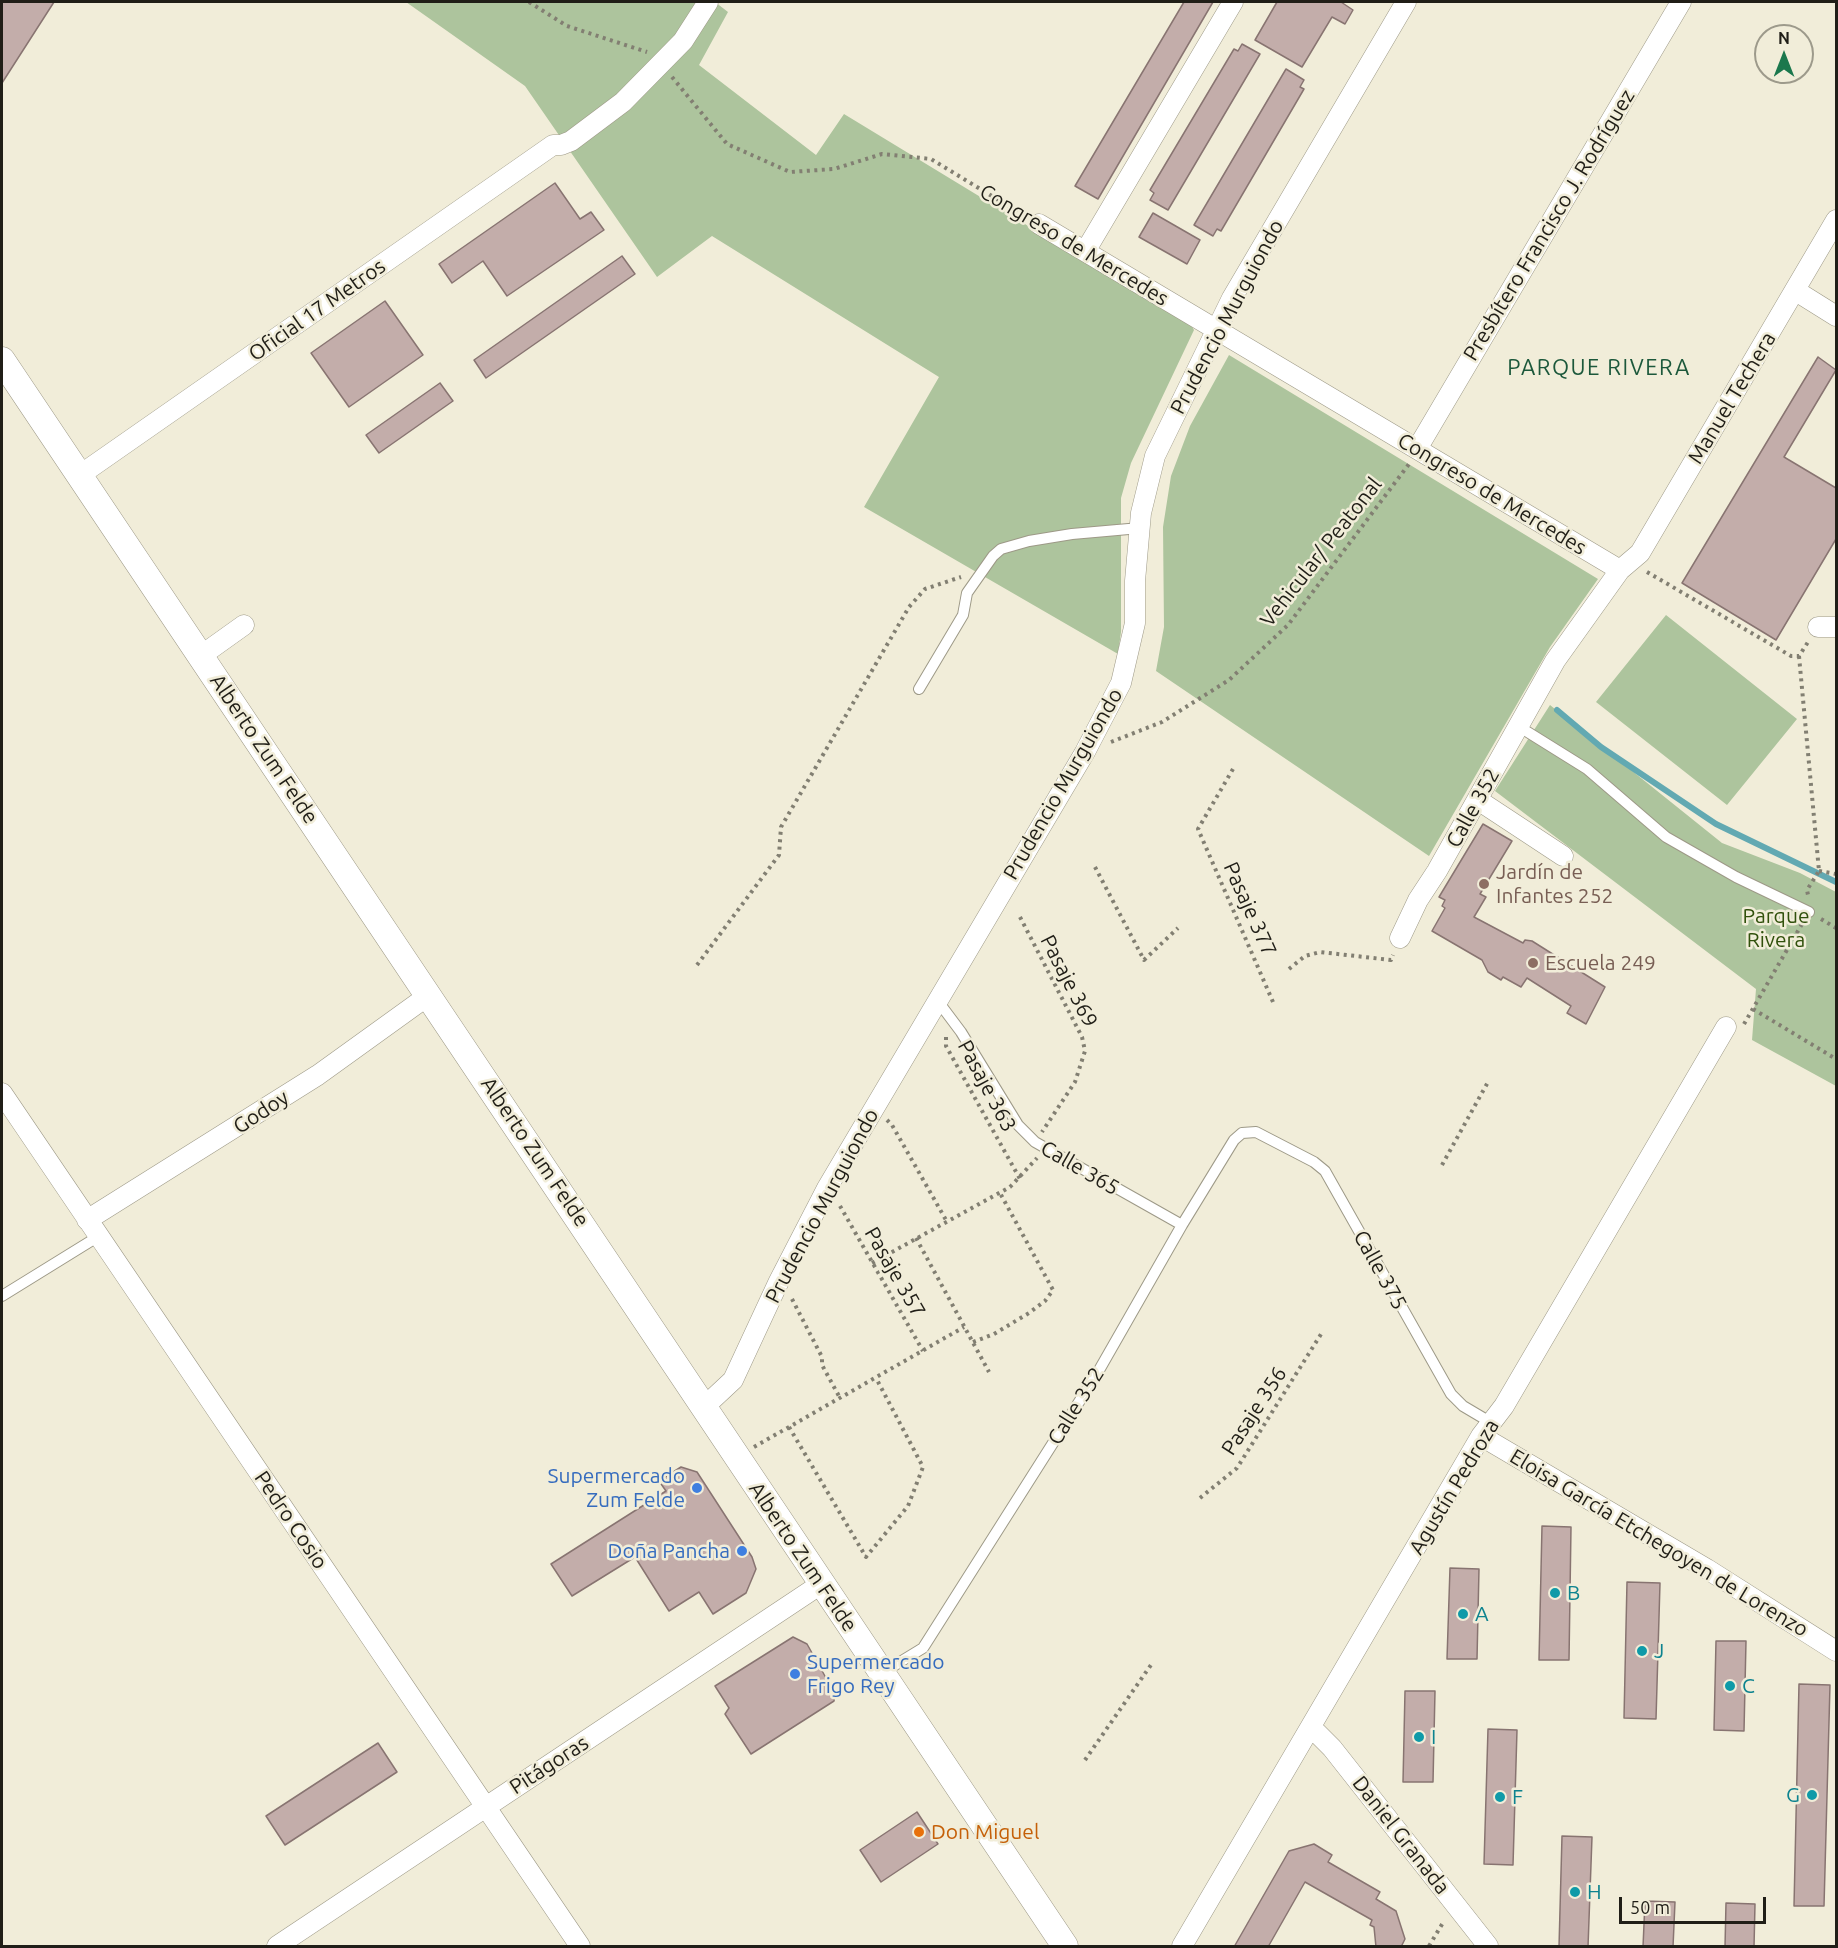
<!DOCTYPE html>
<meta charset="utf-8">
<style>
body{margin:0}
#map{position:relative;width:1838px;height:1948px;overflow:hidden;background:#f1edd9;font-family:Ubuntu,sans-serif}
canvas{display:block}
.frame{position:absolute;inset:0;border:3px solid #201e17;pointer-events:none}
.north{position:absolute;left:1754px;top:24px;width:60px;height:60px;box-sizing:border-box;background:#f1edd9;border:2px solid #9d9a8b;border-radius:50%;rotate:0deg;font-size:16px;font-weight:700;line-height:24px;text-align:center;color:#201e17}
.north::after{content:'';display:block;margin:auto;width:21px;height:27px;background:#1b784d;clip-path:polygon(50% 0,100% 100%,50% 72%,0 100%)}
.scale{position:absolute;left:1619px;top:1897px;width:147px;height:27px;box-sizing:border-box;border:3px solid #201e17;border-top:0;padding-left:8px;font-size:18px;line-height:21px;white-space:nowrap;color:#201e17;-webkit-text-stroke:4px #f1edd9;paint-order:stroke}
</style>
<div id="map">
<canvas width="1838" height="1948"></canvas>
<div class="frame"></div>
<div class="north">N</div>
<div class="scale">50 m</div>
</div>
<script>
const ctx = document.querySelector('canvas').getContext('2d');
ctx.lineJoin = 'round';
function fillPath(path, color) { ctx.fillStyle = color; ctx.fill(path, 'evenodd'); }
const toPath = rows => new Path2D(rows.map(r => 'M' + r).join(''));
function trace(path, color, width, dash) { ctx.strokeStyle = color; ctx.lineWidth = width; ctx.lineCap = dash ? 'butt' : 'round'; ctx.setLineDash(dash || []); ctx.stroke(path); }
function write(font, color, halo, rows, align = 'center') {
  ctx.font = font + ' Ubuntu,sans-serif'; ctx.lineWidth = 5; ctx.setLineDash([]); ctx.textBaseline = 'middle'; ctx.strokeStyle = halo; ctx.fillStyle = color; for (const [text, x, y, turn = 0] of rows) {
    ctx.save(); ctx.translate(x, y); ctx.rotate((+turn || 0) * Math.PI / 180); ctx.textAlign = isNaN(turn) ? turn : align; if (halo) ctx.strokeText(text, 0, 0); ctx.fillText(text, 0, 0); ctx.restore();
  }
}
fillPath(toPath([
 [406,2,715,2,728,12,699,65,816,155,844,114,1191,325,1194,330,1131,463,1121,498,1121,632,1118,654,864,507,939,377,712,236,657,277,525,86],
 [1229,355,1598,579,1550,647,1429,856,1156,671,1164,627,1163,527,1171,476,1190,426],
 [1666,615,1797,719,1727,805,1596,702],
 [1550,705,1722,843,1800,873,1836,892,1836,1086,1752,1040,1756,989,1495,791]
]), '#adc49d');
trace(toPath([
 [1557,710,1601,747,1716,824,1836,882]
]), '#62a9b2', 6);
const building = toPath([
 [2,2,54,2,2,83,2,2],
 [1184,2,1213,2,1098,199,1075,186,1184,2],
 [1277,2,1341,2,1353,10,1345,24,1332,17,1302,67,1255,40,1277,2],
 [1242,44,1260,54,1168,210,1150,200,1154,193,1150,190,1234,49,1238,51,1242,44],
 [1286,69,1304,80,1300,87,1304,89,1221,231,1217,229,1213,236,1194,225,1286,69],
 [555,183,580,219,591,212,604,230,507,296,483,261,452,283,439,264,555,183],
 [1153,213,1200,240,1187,264,1139,237,1153,213],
 [622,256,635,274,486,378,474,360,622,256],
 [385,301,423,355,349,407,311,353,385,301],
 [1818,357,1836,370,1784,457,1836,488,1836,539,1776,640,1682,583,1818,357],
 [440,383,453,401,379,453,366,435,440,383],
 [1483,824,1512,841,1480,894,1486,897,1474,917,1523,943,1525,940,1532,941,1605,987,1586,1024,1567,1013,1571,1006,1527,978,1521,987,1503,977,1501,980,1488,972,1482,960,1432,931,1445,908,1442,906,1445,900,1439,897,1483,824],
 [681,1467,697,1472,752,1557,756,1569,746,1593,713,1614,699,1592,669,1611,635,1557,572,1596,551,1564,666,1491,659,1481,681,1467],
 [1542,1526,1571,1527,1569,1660,1539,1660,1542,1526],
 [1450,1568,1479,1569,1477,1659,1447,1659,1450,1568],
 [1627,1582,1660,1583,1656,1719,1624,1718,1627,1582],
 [793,1637,807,1644,835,1694,834,1701,751,1754,725,1714,729,1708,715,1686,793,1637],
 [1716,1641,1746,1641,1744,1731,1714,1730,1716,1641],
 [1799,1684,1830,1685,1824,1906,1794,1906,1799,1684],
 [1405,1691,1435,1691,1433,1782,1403,1782,1405,1691],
 [1488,1729,1517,1730,1513,1865,1484,1864,1488,1729],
 [378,1743,397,1772,285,1845,266,1816,378,1743],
 [917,1812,938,1844,881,1882,860,1850,917,1812],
 [1562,1836,1592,1837,1588,1947,1559,1947,1562,1836],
 [1314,1844,1332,1855,1328,1862,1380,1892,1376,1899,1396,1911,1405,1939,1401,1947,1376,1947,1374,1927,1370,1925,1372,1920,1305,1882,1268,1947,1234,1947,1289,1851,1314,1844],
 [1645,1901,1675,1902,1673,1947,1643,1947,1645,1901],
 [1726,1903,1755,1904,1754,1947,1725,1947,1726,1903]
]);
fillPath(building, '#c3adaa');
trace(building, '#887471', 1.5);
const service = toPath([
 [919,689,963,615,967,593,993,556,1001,549,1029,541,1072,534,1140,528],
 [1518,726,1587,769,1666,837,1736,877,1809,912],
 [937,1000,961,1032,1018,1125,1035,1142,1182,1225],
 [2,1296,99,1236],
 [882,1673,923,1648,1098,1372,1182,1225,1234,1140,1242,1133,1256,1132,1314,1162,1325,1171,1451,1394,1463,1406,1490,1422]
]);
const minor = toPath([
 [1039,224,1620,570],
 [1086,250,1233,2],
 [1796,291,1836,316],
 [1417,449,1681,2],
 [80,475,553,145,561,145,571,141,623,102,683,41,708,2],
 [1818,627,1836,627],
 [202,655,244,625],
 [1478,800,1563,856],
 [1400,938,1418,900,1437,871,1555,661,1620,570,1640,553,1836,220],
 [2,1093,580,1946],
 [87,1220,318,1075,429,995],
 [703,1408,733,1380,779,1281,827,1188,1085,752,1121,683,1135,623,1135,581,1141,513,1155,456,1232,298,1406,2],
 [1481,1436,1707,1569,1836,1651],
 [1311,1727,1332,1748,1488,1946],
 [277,1946,821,1584],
 [1182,1946,1481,1436,1504,1406,1726,1027]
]);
const tertiary = toPath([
 [2,360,1065,1946]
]);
trace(service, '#9d9987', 12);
trace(minor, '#9d9987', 21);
trace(tertiary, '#9d9987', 27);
trace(toPath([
 [529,2,567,26,647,52],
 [672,77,727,144,790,172,834,169,882,154,931,159,1023,215],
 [1647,572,1791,656,1799,656,1808,642],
 [1799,656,1819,871,1807,890,1808,895],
 [1111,742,1162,722,1229,680,1288,625,1409,464],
 [1233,769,1198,829,1273,1002],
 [1095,867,1144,960,1178,928],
 [1819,871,1836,874],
 [1020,917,1082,1037,1085,1051,1075,1082,1042,1132],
 [1821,919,1836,928],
 [697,965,779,855,781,827,909,607,925,589,961,577],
 [1289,969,1305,956,1320,952,1391,960,1393,955],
 [1753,1009,1836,1059],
 [1744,1024,1802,924],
 [946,1037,946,1046,1020,1179],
 [887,1120,892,1125,946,1220],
 [1442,1165,1488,1082],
 [840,1206,923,1351],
 [916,1238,989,1372],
 [872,1263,1010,1187,1037,1158],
 [792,1299,822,1357,822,1365,840,1398],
 [973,1342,994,1334,1029,1313,1045,1301,1053,1290,1000,1193],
 [789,1427,866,1557,908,1506,923,1467,876,1378],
 [754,1447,964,1327],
 [1200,1498,1237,1468,1323,1331],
 [1085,1760,1153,1662],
 [1429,1946,1444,1921]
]), '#827f72', 4, [3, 4.5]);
trace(service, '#fff', 10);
trace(minor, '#fff', 20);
trace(tertiary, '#fff', 26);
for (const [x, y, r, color] of [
 [1484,884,6,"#8d6e63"],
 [1533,963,6,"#8d6e63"],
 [697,1488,6,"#3f7fe0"],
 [742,1551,6,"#3f7fe0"],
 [1555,1593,6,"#0f9aa8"],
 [1463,1614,6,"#0f9aa8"],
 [1642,1651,6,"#0f9aa8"],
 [795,1674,6,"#3f7fe0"],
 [1730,1686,6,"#0f9aa8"],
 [1419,1737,6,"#0f9aa8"],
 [1812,1795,6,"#0f9aa8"],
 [1500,1797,6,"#0f9aa8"],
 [919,1832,6,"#e8710a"],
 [1575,1892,6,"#0f9aa8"]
]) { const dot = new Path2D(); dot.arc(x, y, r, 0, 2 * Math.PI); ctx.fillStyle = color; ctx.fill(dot); trace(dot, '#f1edd9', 2); }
write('21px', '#201e17', '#f1edd9', [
 ["Presbítero Francisco J. Rodríguez",1549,225,-59],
 ["Congreso de Mercedes",1074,245,31],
 ["Oficial 17 Metros",317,310,-35],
 ["Prudencio Murguiondo",1227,317,-62],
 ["Manuel Techera",1732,398,-59],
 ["Congreso de Mercedes",1492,494,31],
 ["Vehicular/ Peatonal",1321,552,-52],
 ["Alberto Zum Felde",264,749,56],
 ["Prudencio Murguiondo",1063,784,-60],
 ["Calle 352",1473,808,-61],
 ["Pasaje 377",1250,909,66],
 ["Pasaje 369",1069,981,63],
 ["Pasaje 363",987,1086,62],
 ["Godoy",261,1112,-33],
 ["Alberto Zum Felde",535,1152,56],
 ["Calle 365",1080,1168,30],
 ["Prudencio Murguiondo",822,1206,-62],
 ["Calle 375",1380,1270,61],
 ["Pasaje 357",895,1272,60],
 ["Calle 352",1076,1406,-58],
 ["Pasaje 356",1254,1411,-57],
 ["Agustín Pedroza",1454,1487,-59],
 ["Pedro Cosio",291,1520,56],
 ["Eloisa García Etchegoyen de Lorenzo",1659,1543,31],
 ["Alberto Zum Felde",803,1557,56],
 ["Pitágoras",549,1765,-33],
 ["Daniel Granada",1401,1835,52]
]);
write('21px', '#785e54', '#f1edd9', [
 ["Jardín de",1496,872],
 ["Infantes 252",1496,896],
 ["Escuela 249",1545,963]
], 'left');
write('21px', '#31510c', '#f1edd9', [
 ["Parque",1776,916],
 ["Rivera",1776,940]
]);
write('21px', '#366cbe', '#f1edd9', [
 ["Supermercado",685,1476],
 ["Zum Felde",685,1500],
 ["Doña Pancha",730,1551],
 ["Supermercado",807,1662,"left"],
 ["Frigo Rey",807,1686,"left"]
], 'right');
write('21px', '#0d838f', '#f1edd9', [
 ["B",1567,1593],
 ["A",1475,1614],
 ["J",1654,1651],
 ["C",1742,1686],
 ["I",1431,1737],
 ["G",1800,1795,"right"],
 ["F",1512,1797],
 ["H",1587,1892]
], 'left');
write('21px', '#c56008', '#f1edd9', [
 ["Don Miguel",931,1832]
], 'left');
ctx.letterSpacing = '1.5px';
write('22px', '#1c583b', '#f1edd9', [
 ["PARQUE RIVERA",1599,368]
]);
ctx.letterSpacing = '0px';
</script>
